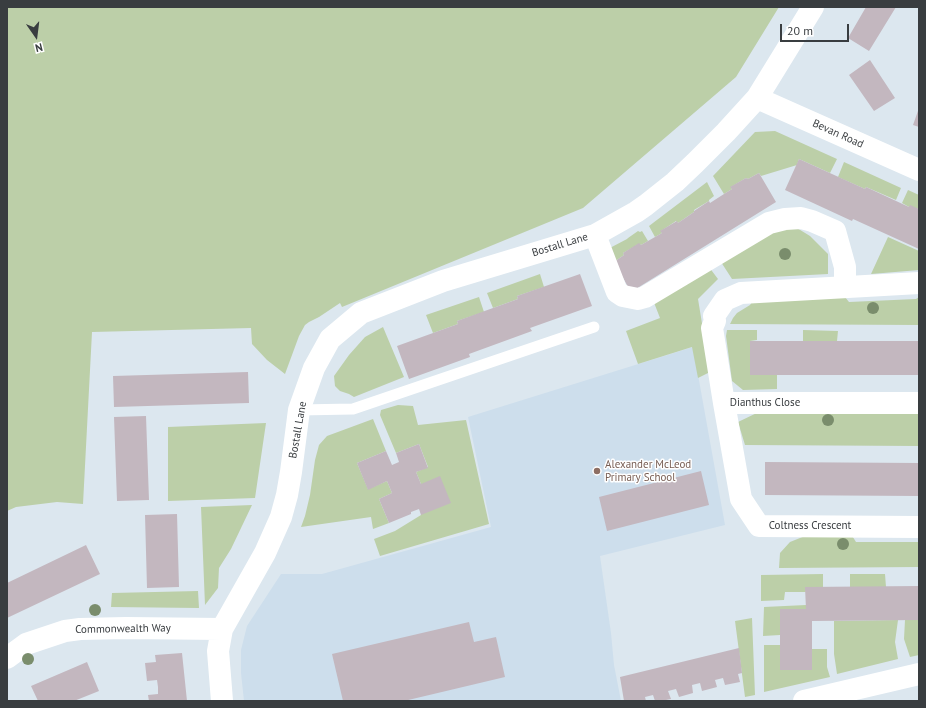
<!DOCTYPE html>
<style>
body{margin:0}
#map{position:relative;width:926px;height:708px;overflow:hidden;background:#dce7ef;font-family:"PT Sans",sans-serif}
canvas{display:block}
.frame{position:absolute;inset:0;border:8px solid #393d40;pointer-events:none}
.north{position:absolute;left:16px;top:16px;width:40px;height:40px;-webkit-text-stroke:3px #fff;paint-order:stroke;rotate:166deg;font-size:11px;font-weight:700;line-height:16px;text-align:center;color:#393d40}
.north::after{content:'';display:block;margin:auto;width:14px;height:18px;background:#393d40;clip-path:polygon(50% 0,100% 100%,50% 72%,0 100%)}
.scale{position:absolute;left:780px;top:24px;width:69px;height:18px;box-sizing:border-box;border:2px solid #393d40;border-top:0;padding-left:5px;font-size:12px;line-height:14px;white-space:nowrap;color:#393d40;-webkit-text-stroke:3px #fff;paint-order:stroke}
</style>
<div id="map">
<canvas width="926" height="708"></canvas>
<div class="frame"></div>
<div class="north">N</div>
<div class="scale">20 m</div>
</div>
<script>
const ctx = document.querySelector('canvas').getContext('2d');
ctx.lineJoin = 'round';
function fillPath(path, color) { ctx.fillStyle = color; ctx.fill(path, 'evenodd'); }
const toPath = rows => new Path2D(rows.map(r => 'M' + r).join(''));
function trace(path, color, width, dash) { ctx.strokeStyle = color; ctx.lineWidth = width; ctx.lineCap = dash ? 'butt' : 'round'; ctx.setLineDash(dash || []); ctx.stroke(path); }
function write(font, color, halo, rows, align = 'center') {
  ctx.font = font + ' "PT Sans",sans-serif'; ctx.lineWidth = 3; ctx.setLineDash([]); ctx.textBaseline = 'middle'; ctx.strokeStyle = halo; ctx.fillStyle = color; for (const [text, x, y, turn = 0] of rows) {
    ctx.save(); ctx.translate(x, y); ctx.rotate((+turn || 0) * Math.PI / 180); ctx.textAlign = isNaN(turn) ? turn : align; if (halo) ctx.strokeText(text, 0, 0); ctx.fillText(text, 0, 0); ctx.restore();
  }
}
fillPath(toPath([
 [693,347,725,525,600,556,611,633,614,665,621,701,244,701,241,673,241,650,247,626,281,574,322,574,491,527,468,417]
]), '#cddeec');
fillPath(toPath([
 [7,7,779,7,736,77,583,208,342,307,340,303,319,317,309,322,305,325,299,336,285,374,267,360,252,344,251,328,92,332,83,504,57,502,16,507,7,511],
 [775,131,837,159,830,173,799,159,797,165,761,176,759,173,748,179,746,178,731,187,732,189,724,194,713,176,755,132],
 [844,162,901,188,896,200,866,187,865,189,838,177],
 [707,182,714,196,709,200,709,201,694,210,694,212,678,223,676,221,661,231,662,233,655,237,649,226],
 [908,190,919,195,919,209,909,207,902,203],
 [792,225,810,236,828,254,828,274,732,279,721,262,776,228],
 [638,231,640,232,642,231,648,241,641,245,639,244,623,253,624,255,614,262,606,250,627,239,628,238],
 [888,237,919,251,919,270,871,274],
 [709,267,718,279,698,299,710,372,698,378,692,347,638,364,626,331,660,318,653,300],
 [540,274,544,287,517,296,518,299,493,308,487,293],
 [479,297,484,312,457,321,458,324,433,333,426,315],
 [845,297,849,302,916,299,919,297,919,325,730,324,733,318,737,313,750,305,754,299],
 [383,327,404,377,354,397,349,394,340,391,335,386,334,376,349,355,365,337],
 [727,330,757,330,757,340,750,341,750,374,777,375,777,389,743,390,732,381,726,336],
 [803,330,838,331,837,341,803,341],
 [398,405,413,406,418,425,466,420,489,524,380,556,374,539,395,531,421,515,421,484,416,472,428,467,419,444,396,453,380,415,381,410],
 [763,410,919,411,919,446,745,445,738,422],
 [373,419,386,451,357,463,368,489,387,481,392,493,379,499,389,523,373,529,371,517,301,527,305,516,310,495,315,460,319,445,327,436],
 [266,423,255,498,168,501,168,427],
 [252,505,231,549,219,568,218,588,205,605,201,507],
 [810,534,851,534,856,542,919,542,919,567,779,568,780,553,790,542],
 [823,574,823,588,805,592,785,592,784,600,761,601,761,575],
 [850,574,885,574,886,587,850,587],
 [198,591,199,608,111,607,112,593],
 [806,605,806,609,780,609,780,635,763,636,764,607],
 [752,618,755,695,745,697,735,621],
 [898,620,895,642,898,659,837,674,834,654,834,621],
 [905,620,919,620,919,655,910,657,904,639],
 [764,645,780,645,780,670,811,670,812,649,827,649,827,667,830,677,764,692]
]), '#bccfa8');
fillPath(toPath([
 [866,7,896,7,869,51,848,38],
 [870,60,895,98,874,111,849,75],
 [919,108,919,127,913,125],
 [799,159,865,189,866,187,909,207,910,205,919,209,919,249,853,219,852,221,785,190],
 [759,173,776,202,631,292,614,262,624,255,623,253,639,243,641,245,662,233,660,231,677,221,678,223,694,212,694,211,709,201,710,203,724,194,732,189,730,187,746,178,748,179],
 [580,274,592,306,530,328,532,331,469,354,470,357,409,379,397,346,458,324,457,321,518,299,517,296],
 [750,341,919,341,919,375,750,375],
 [248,372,249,403,114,407,113,376],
 [146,416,149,500,117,501,114,417],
 [419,444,428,468,416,472,421,484,440,476,451,503,421,515,419,509,411,512,411,514,389,523,379,499,392,493,387,481,368,490,357,463,386,451,392,465,399,462,396,453],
 [765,462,919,463,919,496,765,495],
 [701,471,709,505,607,531,599,497],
 [177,514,179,587,147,588,145,515],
 [86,545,100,574,7,618,7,583],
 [919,586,919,620,812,621,812,670,780,670,780,609,806,609,805,587],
 [469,622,474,642,496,637,505,677,404,701,343,701,332,654],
 [739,648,742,673,738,674,740,682,725,685,723,678,715,680,717,687,702,691,700,683,692,685,693,693,679,697,676,689,668,691,671,699,661,701,655,701,653,695,645,697,646,701,629,701,629,700,624,701,620,677],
 [182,653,187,701,149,701,148,695,158,694,158,687,157,680,147,681,145,663,156,662,155,655],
 [87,662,99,691,74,701,38,701,31,686]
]), '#c3b7bf');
trace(toPath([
 [299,410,353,409,594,327]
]), '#fff', 11);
trace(toPath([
 [757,98,919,170],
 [595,235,617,292,623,296,638,299,645,297,769,223,785,219,801,218,812,221,835,231,845,267,845,287],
 [919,283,741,293,725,300,714,316,715,321,712,328,724,403,919,403],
 [724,403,741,499,759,526,919,527],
 [7,658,26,644,65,631,80,629,126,628,222,629],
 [222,701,218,651,222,629,265,553,281,517,287,495,291,472,299,410,314,368,330,339,361,313,443,281,595,235,636,212,646,205,675,182,695,163,726,132,757,98,813,7],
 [804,701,919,674]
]), '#fff', 22);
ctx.fillStyle = '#7a8d6c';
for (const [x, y] of [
 [785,254],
 [873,308],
 [828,420],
 [843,544],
 [95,610],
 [28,659]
]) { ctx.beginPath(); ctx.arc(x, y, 6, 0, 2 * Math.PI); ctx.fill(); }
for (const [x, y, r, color] of [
 [597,471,4,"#8d6e63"]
]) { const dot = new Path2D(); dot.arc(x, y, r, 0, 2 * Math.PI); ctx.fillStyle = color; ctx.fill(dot); trace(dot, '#fff', 1.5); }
write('11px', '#393d40', '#fff', [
 ["Bevan Road",838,134,24],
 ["Bostall Lane",560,245,-17],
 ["Dianthus Close",765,403],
 ["Bostall Lane",298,430,-80],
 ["Coltness Crescent",810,526],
 ["Commonwealth Way",123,629,-1]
]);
write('11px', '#785e54', '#fff', [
 ["Alexander McLeod",605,465],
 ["Primary School",605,478]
], 'left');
</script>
